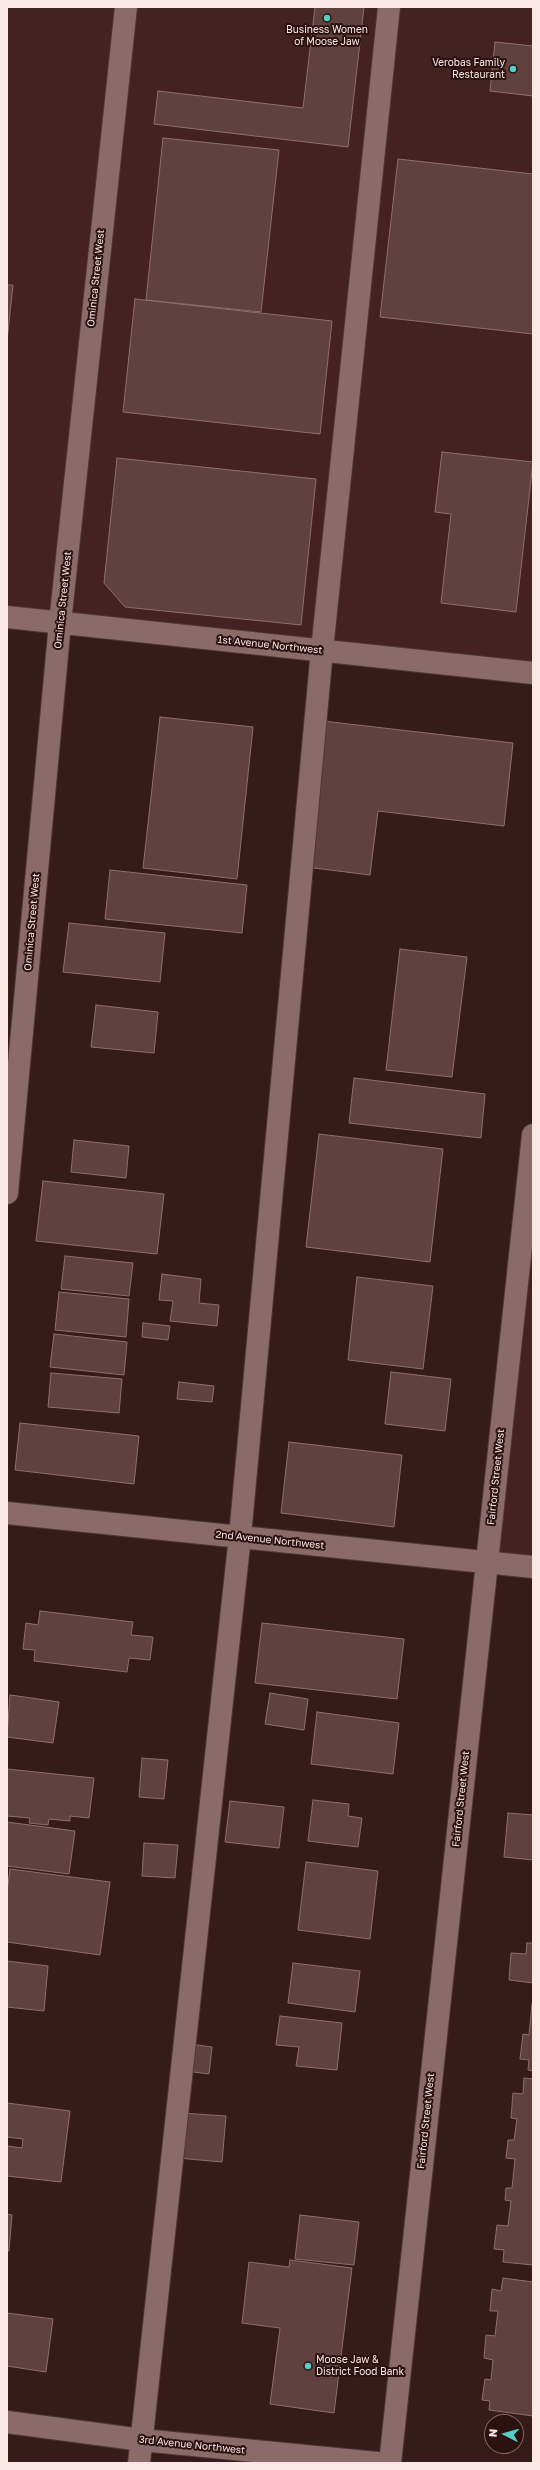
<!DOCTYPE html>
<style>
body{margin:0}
#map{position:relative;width:540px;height:2470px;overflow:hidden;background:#361c19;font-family:"Golos Text",sans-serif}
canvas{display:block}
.frame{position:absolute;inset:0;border:8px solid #fbe8e6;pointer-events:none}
.north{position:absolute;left:484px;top:2414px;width:40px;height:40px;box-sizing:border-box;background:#2b1210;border:1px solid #7e6866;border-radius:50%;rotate:276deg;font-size:11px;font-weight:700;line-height:16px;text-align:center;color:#fbe8e6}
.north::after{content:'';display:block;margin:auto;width:14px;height:18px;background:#55cec6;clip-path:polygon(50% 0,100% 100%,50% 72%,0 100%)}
</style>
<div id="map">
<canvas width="540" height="2470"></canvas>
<div class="frame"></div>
<div class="north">N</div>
</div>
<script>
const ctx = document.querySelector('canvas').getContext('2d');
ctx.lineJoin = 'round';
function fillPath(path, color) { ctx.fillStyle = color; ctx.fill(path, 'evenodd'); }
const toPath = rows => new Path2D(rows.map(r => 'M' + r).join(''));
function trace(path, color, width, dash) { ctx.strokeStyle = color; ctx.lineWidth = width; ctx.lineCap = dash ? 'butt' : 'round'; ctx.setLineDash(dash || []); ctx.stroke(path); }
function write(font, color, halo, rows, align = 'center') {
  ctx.font = font + ' "Golos Text",sans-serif'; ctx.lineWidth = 4; ctx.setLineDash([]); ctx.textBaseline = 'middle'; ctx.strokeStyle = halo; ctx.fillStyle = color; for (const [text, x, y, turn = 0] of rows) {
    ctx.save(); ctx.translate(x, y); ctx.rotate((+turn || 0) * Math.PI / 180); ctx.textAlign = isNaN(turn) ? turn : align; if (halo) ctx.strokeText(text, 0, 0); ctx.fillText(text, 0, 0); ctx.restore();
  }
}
fillPath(toPath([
 [7,7,533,7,533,673,7,617],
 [533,1135,533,1567,486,1562]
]), '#43221f');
const building = toPath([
 [315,7,364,7,348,147,154,124,158,91,303,108,315,7],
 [495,42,533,46,533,96,490,91,495,42],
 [163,138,279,150,261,312,146,300,163,138],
 [398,159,533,174,533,334,380,317,398,159],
 [7,285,13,285,7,341,7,285],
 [135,299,332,321,320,434,123,412,135,299],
 [442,452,533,462,516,612,441,603,451,514,435,512,442,452],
 [117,458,316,479,301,625,125,607,104,583,117,458],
 [160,717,253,727,237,879,143,868,160,717],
 [323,721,513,743,504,826,378,811,370,875,306,867,323,721],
 [110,870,247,885,242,933,105,919,110,870],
 [69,923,165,933,160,982,63,972,69,923],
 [400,949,467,957,452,1077,386,1070,400,949],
 [96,1005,158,1012,154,1053,91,1047,96,1005],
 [354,1078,485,1094,481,1138,349,1123,354,1078],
 [319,1134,443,1149,430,1262,306,1247,319,1134],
 [74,1140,129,1146,126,1178,71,1172,74,1140],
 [43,1181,164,1194,157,1254,36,1241,43,1181],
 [65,1256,133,1263,129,1296,61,1289,65,1256],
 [162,1274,201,1279,199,1303,219,1305,217,1326,170,1321,173,1301,159,1300,162,1274],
 [357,1277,433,1286,423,1369,348,1360,357,1277],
 [59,1292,129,1299,126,1337,55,1330,59,1292],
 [143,1323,170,1326,168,1340,142,1337,143,1323],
 [54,1334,127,1342,124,1375,50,1367,54,1334],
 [391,1372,451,1379,445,1431,385,1424,391,1372],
 [51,1373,122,1379,119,1413,48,1407,51,1373],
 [179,1382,214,1386,212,1402,177,1399,179,1382],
 [20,1423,139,1436,134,1484,15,1470,20,1423],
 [289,1442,402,1455,394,1527,281,1513,289,1442],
 [40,1611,133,1622,131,1635,153,1637,150,1660,129,1658,127,1672,34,1661,35,1650,23,1649,26,1623,38,1625,40,1611],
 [262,1623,404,1639,397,1699,255,1683,262,1623],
 [270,1693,308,1699,304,1730,265,1724,270,1693],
 [10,1695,59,1702,53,1743,7,1737,10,1695],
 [317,1712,399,1723,393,1774,311,1764,317,1712],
 [142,1758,168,1760,164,1799,139,1797,142,1758],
 [7,1769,94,1778,89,1818,70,1816,70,1821,49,1819,48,1825,29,1823,30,1818,7,1816,7,1769],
 [313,1800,349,1804,348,1816,362,1818,358,1847,308,1841,313,1800],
 [230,1801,284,1807,279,1848,225,1842,230,1801],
 [508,1813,533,1815,533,1860,504,1857,508,1813],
 [7,1822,75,1831,69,1874,7,1866,7,1822],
 [144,1843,178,1845,175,1878,142,1876,144,1843],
 [306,1862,378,1871,370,1939,298,1930,306,1862],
 [10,1869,110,1882,100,1955,7,1942,7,1892,10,1869],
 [527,1943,533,1943,533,1983,509,1980,511,1953,526,1954,527,1943],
 [7,1961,48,1966,44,2011,7,2007,7,1961],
 [293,1963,360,1971,355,2012,288,2003,293,1963],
 [532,2004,533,2004,533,2071,528,2070,529,2060,520,2059,523,2034,529,2035,532,2004],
 [280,2016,342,2023,337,2070,296,2066,299,2047,276,2045,280,2016],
 [190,2044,212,2047,209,2074,186,2071,190,2044],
 [524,2078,533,2079,533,2265,503,2262,504,2250,494,2249,497,2225,508,2226,511,2201,505,2200,506,2188,512,2188,515,2159,506,2158,508,2140,514,2140,517,2119,511,2118,513,2093,523,2094,524,2078],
 [7,2103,70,2111,61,2182,7,2176,7,2146,22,2148,23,2139,7,2137,7,2103],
 [182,2113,226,2116,222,2162,178,2158,182,2113],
 [7,2214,12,2215,9,2251,7,2251,7,2214],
 [300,2215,359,2222,354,2265,295,2259,300,2215],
 [290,2260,352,2268,334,2413,270,2404,280,2328,242,2323,249,2262,289,2267,290,2260],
 [503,2278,533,2282,533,2416,489,2410,490,2401,482,2400,485,2379,491,2380,493,2360,484,2358,486,2335,495,2336,498,2311,490,2311,492,2289,501,2291,503,2278],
 [7,2313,53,2319,46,2372,7,2366,7,2313]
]);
fillPath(building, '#5f413e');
trace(building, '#8f6f6b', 1);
const minor = toPath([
 [7,617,533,673],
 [7,1193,60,623,126,7],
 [7,1513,533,1567],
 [7,2422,142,2440,377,2463],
 [139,2463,240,1536,322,650,389,7],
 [390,2463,533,1135]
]);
trace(minor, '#4d3736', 24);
trace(minor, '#8b6b67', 22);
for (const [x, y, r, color] of [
 [327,18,4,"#55cec6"],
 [513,69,4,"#55cec6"],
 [308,2366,4,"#55cec6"]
]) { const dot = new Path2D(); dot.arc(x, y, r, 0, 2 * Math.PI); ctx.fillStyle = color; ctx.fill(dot); trace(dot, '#2b1210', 1.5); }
write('10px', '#fbe8e6', '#2b1210', [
 ["Business Women",327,30],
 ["of Moose Jaw",327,42],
 ["Verobas Family",505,63,"right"],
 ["Restaurant",505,75,"right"],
 ["Moose Jaw &",316,2360,"left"],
 ["District Food Bank",316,2372,"left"]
]);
write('10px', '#fbe8e6', '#2b1210', [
 ["Ominica Street West",96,278,-84],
 ["Ominica Street West",63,600,-84],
 ["1st Avenue Northwest",270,645,6],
 ["Ominica Street West",32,922,-85],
 ["Fairford Street West",496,1477,-84],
 ["2nd Avenue Northwest",270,1540,6],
 ["Fairford Street West",461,1799,-84],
 ["Fairford Street West",426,2121,-84],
 ["3rd Avenue Northwest",192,2445,6]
]);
</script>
